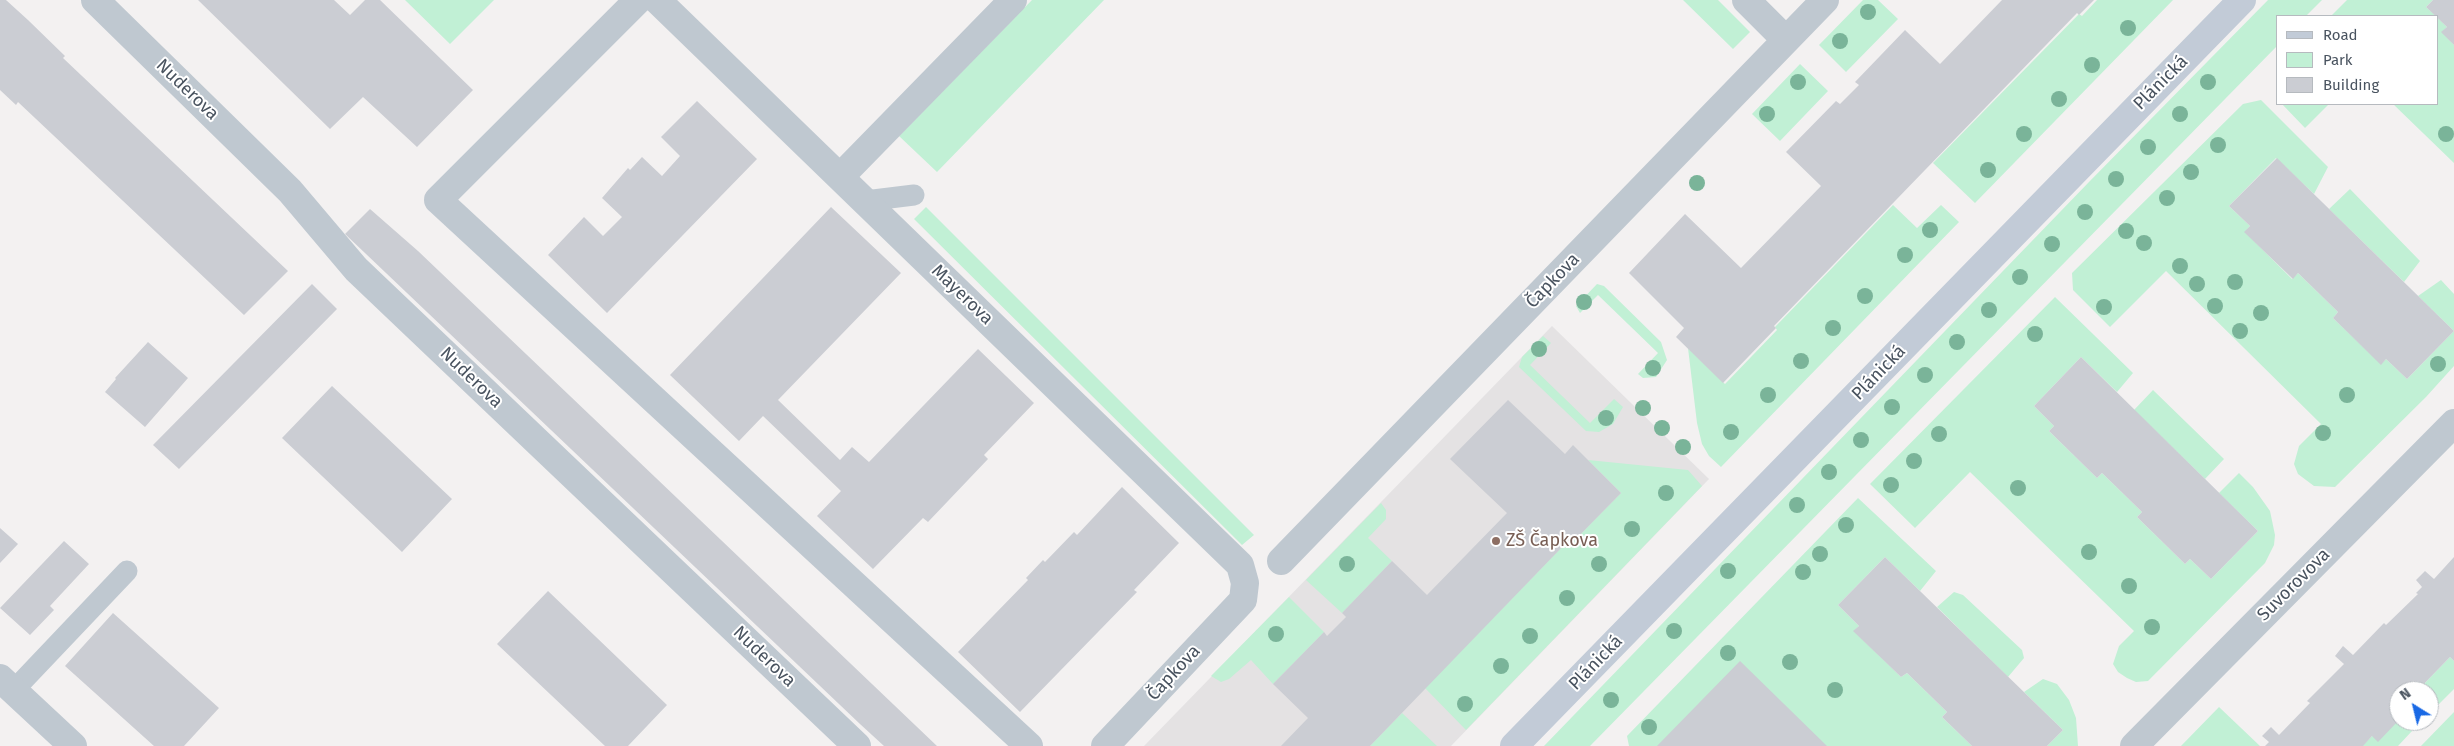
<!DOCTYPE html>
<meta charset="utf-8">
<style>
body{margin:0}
#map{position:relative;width:2454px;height:746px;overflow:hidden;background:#f3f1f1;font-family:"Fira Sans",sans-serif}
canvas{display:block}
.legend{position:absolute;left:2276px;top:15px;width:162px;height:90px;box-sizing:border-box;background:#fff;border:1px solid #b6babf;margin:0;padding:6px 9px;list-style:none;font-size:15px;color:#49535f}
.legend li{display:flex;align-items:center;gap:10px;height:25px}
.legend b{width:25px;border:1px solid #b6babf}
.north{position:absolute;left:2389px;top:681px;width:50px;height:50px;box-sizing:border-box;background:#fff;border:1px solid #b6babf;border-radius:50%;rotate:324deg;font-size:14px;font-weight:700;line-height:20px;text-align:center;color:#49535f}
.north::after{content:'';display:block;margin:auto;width:18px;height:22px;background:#1969e5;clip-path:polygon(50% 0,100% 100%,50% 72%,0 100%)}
</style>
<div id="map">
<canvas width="2454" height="746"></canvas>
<ul class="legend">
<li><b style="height:6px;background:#c2cbd7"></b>Road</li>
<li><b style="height:14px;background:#c1f0d5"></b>Park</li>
<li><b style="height:14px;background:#cbcdd3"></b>Building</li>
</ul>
<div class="north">N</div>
</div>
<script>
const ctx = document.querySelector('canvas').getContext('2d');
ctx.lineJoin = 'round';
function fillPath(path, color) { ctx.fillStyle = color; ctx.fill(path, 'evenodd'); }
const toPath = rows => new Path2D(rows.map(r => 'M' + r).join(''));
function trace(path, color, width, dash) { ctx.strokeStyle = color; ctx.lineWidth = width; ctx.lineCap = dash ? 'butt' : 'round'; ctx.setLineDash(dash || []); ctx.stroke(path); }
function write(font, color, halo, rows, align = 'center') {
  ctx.font = font + ' "Fira Sans",sans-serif'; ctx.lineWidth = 4; ctx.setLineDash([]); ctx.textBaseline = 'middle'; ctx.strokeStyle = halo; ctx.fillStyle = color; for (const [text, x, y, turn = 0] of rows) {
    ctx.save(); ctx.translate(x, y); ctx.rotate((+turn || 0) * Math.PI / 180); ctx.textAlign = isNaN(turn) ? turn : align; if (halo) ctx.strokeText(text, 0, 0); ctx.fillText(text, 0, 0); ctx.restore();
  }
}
fillPath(toPath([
 [1552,326,1709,479,1451,746,1144,746]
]), '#e4e2e3');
fillPath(toPath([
 [405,0,494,0,450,44],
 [1032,0,1104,0,937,172,899,136],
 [1683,0,1718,0,1750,32,1733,49],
 [1863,0,1878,0,1898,19,1846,72,1819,45],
 [2097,0,2173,0,1975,203,1933,163,2079,14,2082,16],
 [2268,0,2322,0,2306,16,2278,16,2278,45,1590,746,1544,746,2088,183],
 [2347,0,2433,0,2426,7,2436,16,2331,16],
 [2438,18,2447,27,2442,32,2454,45,2454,163,2393,104,2438,104],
 [1800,64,1828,91,1780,141,1752,114],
 [2261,100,2328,167,2314,194,2276,158,2229,206,2250,226,2245,232,2292,279,2298,273,2338,312,2333,318,2381,364,2386,359,2407,379,2454,331,2454,366,2426,397,2335,487,2314,486,2298,474,2294,464,2299,446,2321,424,2166,271,2110,327,2073,290,2072,273,2243,104],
 [2282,104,2329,104,2305,128],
 [2350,189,2420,261,2404,282,2329,209],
 [1893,205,1917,228,1941,205,1959,222,1721,467,1709,456,1702,444,1697,423,1688,348,1725,384,1777,330,1775,327],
 [926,207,1254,535,1242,545,914,219],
 [2441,280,2454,294,2454,331,2418,296],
 [1597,284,1604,286,1661,342,1667,360,1656,377,1643,378,1638,374,1658,353,1598,295,1580,313,1576,306],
 [2055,297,2133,373,2117,392,2081,357,2034,406,2054,426,2049,431,2097,478,2102,473,2142,512,2137,517,2185,564,2190,559,2211,579,2258,531,2219,493,2239,473,2253,487,2270,511,2275,535,2274,545,2265,563,2148,681,2136,682,2127,678,2118,672,2113,664,2119,646,2134,631,1970,472,1915,528,1870,484],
 [1543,336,1551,343,1530,365,1590,423,1614,399,1623,407,1613,424,1599,432,1586,431,1519,367,1522,357],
 [2153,390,2224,459,2205,479,2134,410],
 [1588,460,1688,470,1702,486,1466,730,1425,688,1565,544,1568,547,1621,493],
 [1858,498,1936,571,1920,591,1885,557,1838,605,1859,626,1854,631,1901,677,1907,673,1947,712,1942,717,1972,746,1629,746,1627,736],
 [1381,503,1386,510,1386,519,1368,538,1392,561,1342,613,1306,580],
 [1954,592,1963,595,2022,650,2024,658,2008,677,1937,607],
 [1289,597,1324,632,1273,684,1251,660,1229,679,1221,682,1211,676],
 [2450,657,2454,661,2454,689,2429,714,2429,691,2423,691,2420,688],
 [2043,679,2057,684,2069,700,2076,718,2078,746,2047,746,2063,730,2024,692],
 [2219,707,2260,746,2181,746],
 [2454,712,2454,746,2421,746],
 [1402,713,1437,746,1370,746],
 [2399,720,2412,731,2398,746,2362,746,2372,736]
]), '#c1f0d5');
fillPath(toPath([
 [0,0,6,0,28,20,65,56,63,58,288,271,244,315,18,102,16,105,0,90],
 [198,0,334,0,350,15,365,0,380,0,473,90,417,147,363,97,330,129],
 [2002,0,2094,0,2079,15,2077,13,1774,326,1776,328,1723,383,1676,337,1684,328,1629,273,1685,214,1741,268,1821,186,1786,152,1836,101,1840,104,1859,85,1855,82,1905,30,1940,64],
 [2433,0,2454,0,2454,45,2441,32,2447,27,2426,7],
 [697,101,757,159,607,313,548,255,584,217,603,236,622,217,602,198,628,168,630,170,642,157,662,176,680,156,661,137],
 [2277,158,2454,331,2407,379,2386,359,2381,365,2333,318,2338,312,2298,273,2293,279,2244,232,2250,226,2229,206],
 [831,207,901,273,778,400,840,460,852,447,869,462,978,349,1034,403,984,455,988,459,928,522,923,518,873,569,817,516,841,491,763,416,739,441,670,375],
 [370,209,418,251,937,746,884,746,860,724,345,234],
 [312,284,337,309,179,469,153,445],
 [148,342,188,378,145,427,105,392,116,379,115,378],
 [2081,357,2258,531,2211,579,2190,559,2185,564,2137,517,2142,512,2102,473,2097,478,2049,431,2054,426,2034,406],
 [332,386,452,499,402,552,282,438],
 [1508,400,1565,454,1573,445,1621,493,1568,547,1565,544,1370,746,1281,746,1308,718,1273,684,1324,632,1327,636,1346,617,1342,613,1392,561,1427,595,1507,513,1450,459],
 [1122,487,1179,543,1134,590,1137,592,1020,712,958,652,1028,580,1026,578,1043,560,1045,562,1074,532,1077,535],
 [0,528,18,544,0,563],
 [64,541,89,564,50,606,54,610,30,635,0,608],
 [1885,557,2063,730,2047,746,1972,746,1942,717,1947,712,1907,673,1901,677,1853,631,1859,626,1838,605],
 [2454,557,2454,661,2450,657,2420,688,2423,691,2399,691,2399,720,2378,742,2372,736,2363,746,2265,746,2269,742,2262,736,2271,727,2279,735,2310,703,2307,701,2344,664,2335,656,2343,646,2353,655,2384,623,2386,625,2418,594,2416,593,2422,587,2416,580,2425,571,2434,579],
 [548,591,667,705,628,746,605,746,497,644],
 [113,613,219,708,184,746,154,746,65,666],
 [1740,661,1827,746,1657,746]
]), '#cbcdd3');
trace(toPath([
 [865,201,914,195],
 [14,690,127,571]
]), '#bfc8d0', 21);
trace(toPath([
 [95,0,290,191,356,269,857,746],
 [638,0,438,200,1029,746],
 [657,0,1240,565,1245,583,1243,600,1105,746],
 [1746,0,1786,40],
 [840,177,1013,0],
 [1281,561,1825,0],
 [0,678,73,746],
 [2134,746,2454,423]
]), '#bfc8d0', 28);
trace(toPath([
 [1514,746,2242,0]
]), '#c2cbd7', 28);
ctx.fillStyle = '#7ab499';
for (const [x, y] of [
 [1868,12],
 [2128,28],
 [1840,41],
 [2092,65],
 [1798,82],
 [2208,82],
 [2059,99],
 [1767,114],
 [2180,114],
 [2024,134],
 [2446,134],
 [2218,145],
 [2148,147],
 [1988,170],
 [2191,172],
 [2116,179],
 [1697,183],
 [2167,198],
 [2085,212],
 [1930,230],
 [2126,231],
 [2144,243],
 [2052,244],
 [1905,255],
 [2180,266],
 [2020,277],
 [2235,282],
 [2197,284],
 [1865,296],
 [1584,302],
 [2215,306],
 [2104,307],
 [1989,310],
 [2261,313],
 [1833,328],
 [2240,331],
 [2035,334],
 [1957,342],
 [1539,349],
 [1801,361],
 [2438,364],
 [1653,368],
 [1925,375],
 [1768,395],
 [2347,395],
 [1892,407],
 [1643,408],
 [1606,418],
 [1662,428],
 [1731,432],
 [2323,433],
 [1939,434],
 [1861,440],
 [1683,447],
 [1914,461],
 [1829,472],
 [1891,485],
 [2018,488],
 [1666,493],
 [1797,505],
 [1846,525],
 [1632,529],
 [2089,552],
 [1820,554],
 [1347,564],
 [1599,564],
 [1728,571],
 [1803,572],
 [2129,586],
 [1567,598],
 [2152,627],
 [1674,631],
 [1276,634],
 [1530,636],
 [1728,653],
 [1790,662],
 [1501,666],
 [1835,690],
 [1611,700],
 [1465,704],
 [1649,727]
]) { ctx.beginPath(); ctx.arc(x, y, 8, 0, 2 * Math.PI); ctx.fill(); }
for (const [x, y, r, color] of [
 [1496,541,5,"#8d6e63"]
]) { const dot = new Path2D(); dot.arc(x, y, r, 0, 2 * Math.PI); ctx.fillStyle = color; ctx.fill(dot); trace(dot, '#fff', 2); }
write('18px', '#49535f', '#fff', [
 ["Plánická",2161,83,-45],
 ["Nuderova",187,90,44],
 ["Čapkova",1553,281,-46],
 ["Mayerova",962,295,44],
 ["Plánická",1879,373,-46],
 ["Nuderova",471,378,44],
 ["Suvorovova",2294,585,-45],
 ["Nuderova",764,657,44],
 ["Plánická",1596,663,-46],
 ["Čapkova",1174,673,-47]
]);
write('18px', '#785e54', '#fff', [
 ["ZŠ Čapkova",1506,541]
], 'left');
</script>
